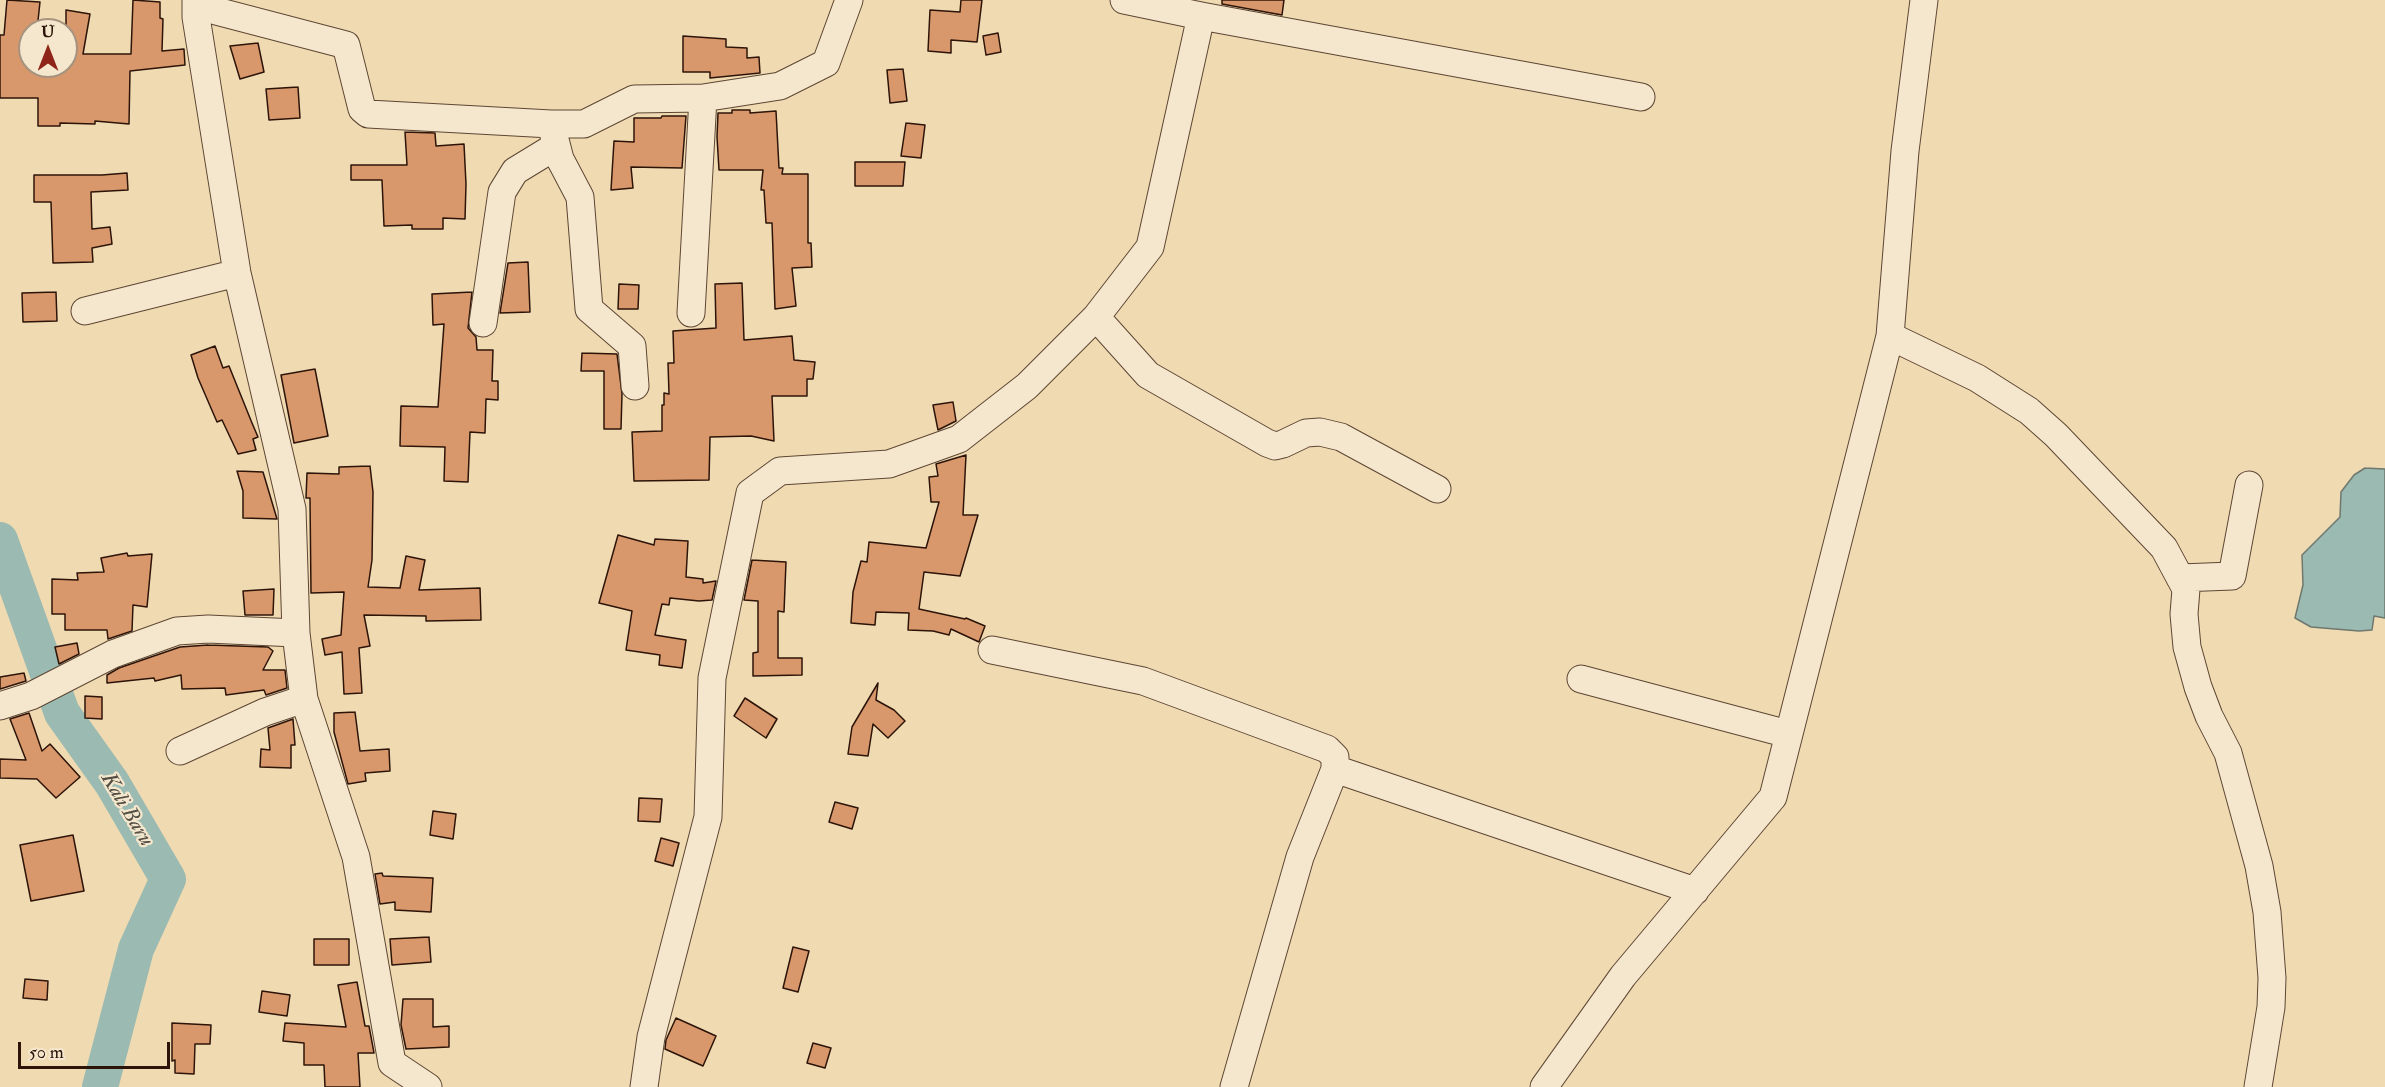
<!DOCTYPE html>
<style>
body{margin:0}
#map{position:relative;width:2385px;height:1087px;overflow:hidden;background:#f0dab2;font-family:"IM FELL Double Pica",serif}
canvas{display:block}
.north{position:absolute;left:18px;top:18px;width:60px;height:60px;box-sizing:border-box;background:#f5e7cd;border:2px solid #a5937f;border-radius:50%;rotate:0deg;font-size:16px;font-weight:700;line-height:24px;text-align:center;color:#2c1409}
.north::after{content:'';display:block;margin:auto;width:21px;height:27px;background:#8f2418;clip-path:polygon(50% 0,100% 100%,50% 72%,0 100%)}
.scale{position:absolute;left:18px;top:1042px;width:152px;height:27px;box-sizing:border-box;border:3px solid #2c1409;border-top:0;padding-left:8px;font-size:18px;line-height:21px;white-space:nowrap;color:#2c1409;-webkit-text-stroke:4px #f5e7cd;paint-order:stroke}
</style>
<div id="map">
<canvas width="2385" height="1087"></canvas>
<div class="north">U</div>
<div class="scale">50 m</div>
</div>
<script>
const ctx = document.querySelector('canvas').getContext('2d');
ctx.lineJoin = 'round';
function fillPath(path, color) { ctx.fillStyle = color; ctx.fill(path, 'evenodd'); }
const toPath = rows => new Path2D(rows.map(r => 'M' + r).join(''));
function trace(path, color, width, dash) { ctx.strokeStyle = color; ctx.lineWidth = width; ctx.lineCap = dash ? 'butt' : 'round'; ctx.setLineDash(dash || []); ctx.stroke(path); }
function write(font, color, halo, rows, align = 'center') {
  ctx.font = font + ' "IM FELL Double Pica",serif'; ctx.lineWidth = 4.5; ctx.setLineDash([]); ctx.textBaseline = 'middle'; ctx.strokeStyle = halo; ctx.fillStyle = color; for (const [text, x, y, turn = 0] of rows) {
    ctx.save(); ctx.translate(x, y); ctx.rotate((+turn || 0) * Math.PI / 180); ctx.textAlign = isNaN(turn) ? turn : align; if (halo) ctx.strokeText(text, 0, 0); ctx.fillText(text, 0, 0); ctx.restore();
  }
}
const water = toPath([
 [2365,468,2385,469,2385,618,2374,616,2372,630,2359,631,2311,627,2295,618,2303,585,2302,555,2340,517,2341,492,2354,475,2365,468]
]);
fillPath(water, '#9bbab1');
trace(water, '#6f786e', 1.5);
trace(toPath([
 [0,540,62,713,112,783,168,879,136,949,100,1087]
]), '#9bbab1', 36);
const building = toPath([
 [7,0,40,2,37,30,30,30,30,66,66,66,66,10,90,14,83,54,131,54,133,0,160,2,160,18,163,19,162,51,184,49,185,65,130,71,129,124,95,121,95,124,60,123,60,126,38,126,38,98,0,98,0,35,4,35,7,0],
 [961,0,982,0,977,42,951,40,951,53,928,51,930,10,960,12,961,0],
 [1222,0,1284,0,1282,15,1222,4,1222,0],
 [998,33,1001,52,986,55,983,36,998,33],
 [683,36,726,39,726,47,747,48,747,58,759,57,760,73,710,78,710,72,683,72,683,36],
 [258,43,264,72,240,79,230,46,258,43],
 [903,69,907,101,890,103,887,70,903,69],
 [298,87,300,118,269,120,266,89,298,87],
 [732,110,750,110,750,113,776,111,779,168,783,168,782,174,808,174,808,243,811,243,812,267,792,268,796,306,775,309,772,223,766,223,764,190,761,190,763,170,719,170,717,137,718,113,732,113,732,110],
 [662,116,686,116,682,168,631,167,633,188,611,190,614,141,634,142,634,118,661,118,662,116],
 [906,123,925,125,921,158,901,156,906,123],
 [405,132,435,133,436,146,464,144,466,184,465,219,443,218,443,229,412,229,412,225,384,226,382,180,351,180,351,165,407,165,405,132],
 [855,162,905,162,903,186,855,186,855,162],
 [127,173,128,190,91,192,92,229,110,227,112,244,92,248,93,262,53,263,51,202,34,202,34,175,102,175,127,173],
 [528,262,530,312,500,313,508,263,528,262],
 [742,283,744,340,792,336,794,360,815,362,813,379,807,379,807,396,772,396,774,441,751,436,710,437,709,480,634,481,632,432,662,431,662,405,664,405,664,393,669,394,668,363,674,363,673,331,716,328,715,284,742,283],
 [619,284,639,285,638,309,618,309,619,284],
 [56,292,57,321,23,322,22,293,56,292],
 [472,292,468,328,476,337,477,350,493,350,492,381,498,381,498,400,486,399,485,433,470,432,468,482,444,481,445,447,400,446,401,406,438,407,444,324,433,325,432,294,472,292],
 [215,346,223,368,229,366,252,423,258,437,253,439,256,450,238,454,222,420,217,422,198,378,191,355,215,346],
 [582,353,617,354,622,394,621,429,604,429,604,371,581,371,582,353],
 [315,369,328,436,294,443,281,375,315,369],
 [953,402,956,421,938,430,933,405,953,402],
 [966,455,963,515,978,515,960,576,924,572,919,609,965,619,966,618,985,626,979,642,951,629,949,635,933,631,908,630,909,613,876,612,875,625,851,623,853,592,861,561,867,562,869,542,926,548,939,502,931,502,929,477,938,476,936,464,966,455],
 [370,466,373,492,372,560,368,587,400,588,406,556,425,560,419,590,480,588,481,620,426,621,426,616,364,615,370,646,359,648,362,693,344,694,342,652,325,655,322,639,341,635,344,592,311,593,310,498,306,498,307,473,339,474,339,467,370,466],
 [237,471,263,472,277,519,243,518,243,491,237,471],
 [618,535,654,545,655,539,688,541,686,577,703,579,703,583,716,581,712,600,699,601,670,598,669,605,662,604,655,635,686,640,682,668,659,665,660,655,626,650,632,611,599,603,618,535],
 [127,553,128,556,152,554,147,607,133,605,132,631,108,639,107,630,65,630,65,614,52,614,52,579,78,580,77,573,104,572,101,558,127,553],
 [752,560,786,562,784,612,778,611,778,658,802,658,802,675,753,676,753,653,758,652,758,601,744,600,752,560],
 [274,589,273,615,245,615,243,591,274,589],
 [77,643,79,654,59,664,55,647,77,643],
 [208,645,268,647,273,651,263,670,285,670,287,688,266,695,264,690,226,695,225,688,182,689,181,675,155,681,154,678,107,683,107,675,119,668,180,647,208,645],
 [24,673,26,681,0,689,0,677,24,673],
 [878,683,876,700,894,710,905,721,888,738,873,724,868,756,848,754,852,727,878,683],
 [85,696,102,697,102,719,85,718,85,696],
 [745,698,777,719,766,738,734,716,745,698],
 [355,712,360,751,389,749,390,771,365,773,366,781,348,784,334,732,334,713,355,712],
 [29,713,42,751,50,744,80,777,56,798,37,779,0,778,0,759,26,760,10,719,29,713],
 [293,719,295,745,291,745,291,768,260,767,261,749,270,750,268,728,293,719],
 [639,798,662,799,660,822,638,821,639,798],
 [835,802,858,808,852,829,829,822,835,802],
 [433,811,456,814,453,839,430,835,433,811],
 [73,835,84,891,31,901,20,845,73,835],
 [661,838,679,843,673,866,655,861,661,838],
 [382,873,383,876,433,878,431,912,395,910,395,902,380,904,375,874,382,873],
 [429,937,431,962,392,965,390,939,429,937],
 [314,939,349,939,349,965,314,965,314,939],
 [793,947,809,951,798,992,783,988,793,947],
 [25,979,48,981,47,1000,23,998,25,979],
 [357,982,365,1026,369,1026,374,1053,358,1053,360,1087,325,1087,324,1065,304,1065,304,1043,283,1041,285,1023,346,1027,338,985,357,982],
 [262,991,290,995,287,1016,259,1012,262,991],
 [403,999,433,999,433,1027,449,1026,449,1047,406,1049,401,1025,403,999],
 [676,1018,716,1036,703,1066,665,1049,666,1040,676,1018],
 [172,1023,211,1025,210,1044,195,1044,194,1074,175,1073,175,1060,172,1061,172,1023],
 [813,1043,831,1048,825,1068,807,1063,813,1043]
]);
fillPath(building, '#d8986b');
trace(building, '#2c1409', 1.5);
const minor = toPath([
 [196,0,196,17,237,273,292,509,296,633,304,699,356,857,392,1063,428,1087],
 [204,0,216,11,346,45,362,109,368,114,551,124,584,124,634,99,703,98,780,86,826,63,849,0],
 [1124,0,1201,16,1641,97],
 [551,124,560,159,580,197,589,309,632,346,635,386],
 [85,311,237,273],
 [691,313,703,98],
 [1096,317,1148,375,1267,443,1275,446,1283,444,1306,433,1320,432,1341,437,1437,489],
 [483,323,502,192,515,171,556,146],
 [1890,336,1977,378,2029,411,2056,435,2164,548,2186,589,2184,614,2187,647,2198,687,2209,716,2228,753,2259,866,2267,912,2272,978,2271,1007,2258,1087],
 [2180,578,2232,576,2249,485],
 [992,650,1143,681,1327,749,1335,757,1335,769,1300,857,1234,1087],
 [1581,679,1788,734],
 [0,706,31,696,113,654,177,631,208,629,296,633],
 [180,751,265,712,304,699],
 [1335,769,1695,891],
 [644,1087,651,1037,708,817,712,678,750,493,780,471,889,464,959,439,1027,386,1096,317,1150,247,1201,16],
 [1544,1087,1623,976,1773,797,1890,336,1905,151,1924,0]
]);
trace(minor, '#5d4633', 29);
trace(minor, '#f5e7cd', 27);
write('italic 21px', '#534e44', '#f5e7cd', [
 ["Kali Baru",126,810,59]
]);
</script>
